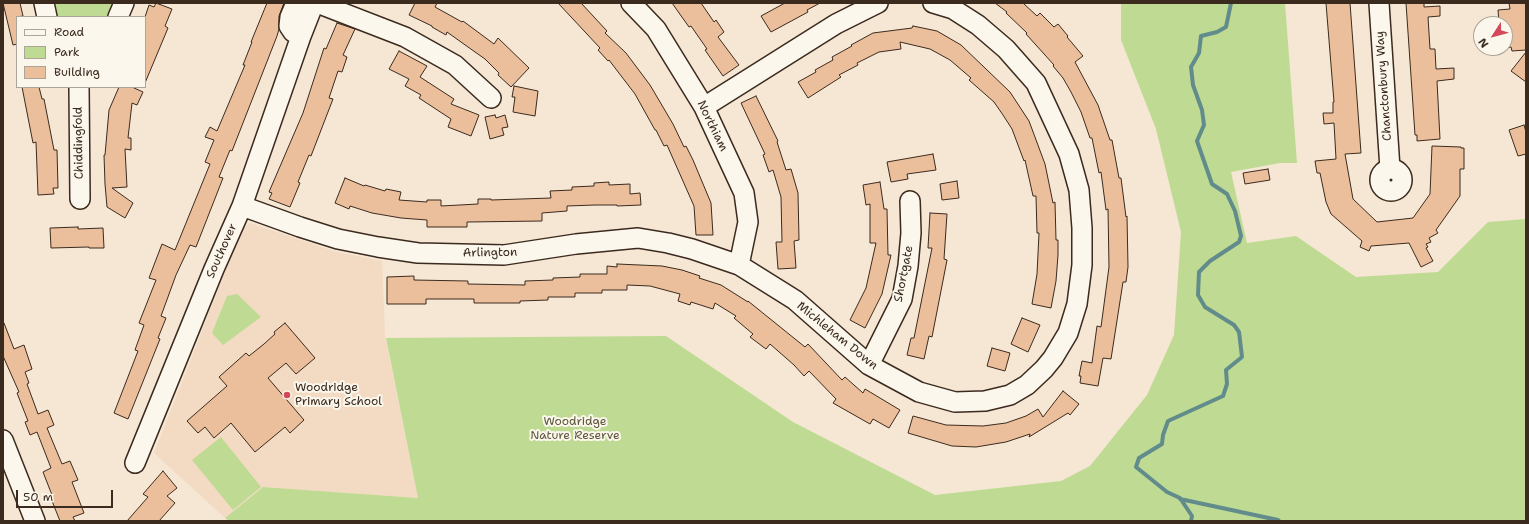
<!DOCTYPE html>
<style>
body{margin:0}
#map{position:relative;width:1529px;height:524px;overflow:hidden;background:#f6e6d4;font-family:"Shantell Sans",sans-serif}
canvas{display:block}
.frame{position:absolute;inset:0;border:4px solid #3b2a1e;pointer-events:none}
.legend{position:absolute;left:16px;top:16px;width:130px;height:72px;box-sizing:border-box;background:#fbf7ec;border:1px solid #aea59a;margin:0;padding:5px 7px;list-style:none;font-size:12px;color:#3b2a1e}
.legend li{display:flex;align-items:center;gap:8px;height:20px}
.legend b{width:20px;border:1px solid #aea59a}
.north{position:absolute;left:1473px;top:16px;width:40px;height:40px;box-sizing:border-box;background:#fbf7ec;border:1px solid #aea59a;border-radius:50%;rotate:234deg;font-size:11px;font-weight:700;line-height:16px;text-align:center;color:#3b2a1e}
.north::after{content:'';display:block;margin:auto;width:14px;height:18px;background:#d1495b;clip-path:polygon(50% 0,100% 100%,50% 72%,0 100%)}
.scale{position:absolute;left:16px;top:490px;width:97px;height:18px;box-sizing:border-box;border:2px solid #3b2a1e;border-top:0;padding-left:5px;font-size:12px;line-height:14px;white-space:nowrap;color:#3b2a1e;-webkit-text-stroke:3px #fbf7ec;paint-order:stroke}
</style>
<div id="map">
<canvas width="1529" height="524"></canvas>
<div class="frame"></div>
<ul class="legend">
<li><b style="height:5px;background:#fbf7ec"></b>Road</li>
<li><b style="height:11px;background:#bfdb93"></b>Park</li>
<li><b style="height:11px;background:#ecbf9c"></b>Building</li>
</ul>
<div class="north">N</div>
<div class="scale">50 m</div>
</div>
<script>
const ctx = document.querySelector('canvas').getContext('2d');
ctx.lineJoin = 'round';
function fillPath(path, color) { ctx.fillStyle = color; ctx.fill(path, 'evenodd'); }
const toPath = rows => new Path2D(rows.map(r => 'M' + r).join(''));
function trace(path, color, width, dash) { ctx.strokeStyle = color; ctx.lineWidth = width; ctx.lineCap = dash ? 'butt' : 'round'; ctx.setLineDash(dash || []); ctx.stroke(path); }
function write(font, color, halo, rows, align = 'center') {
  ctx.font = font + ' "Shantell Sans",sans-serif'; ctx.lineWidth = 4; ctx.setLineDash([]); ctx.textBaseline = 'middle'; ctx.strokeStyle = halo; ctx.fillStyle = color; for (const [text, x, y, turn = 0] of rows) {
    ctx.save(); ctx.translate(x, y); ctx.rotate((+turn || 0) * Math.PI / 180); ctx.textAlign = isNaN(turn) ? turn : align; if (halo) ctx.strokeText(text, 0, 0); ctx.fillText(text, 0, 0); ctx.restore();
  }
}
fillPath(toPath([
 [250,223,337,252,382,261,385,336,418,498,263,487,225,518,154,453,242,229]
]), '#f3dac3');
fillPath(toPath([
 [48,3,119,3,113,17,51,17],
 [1121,3,1285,3,1297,163,1280,163,1231,172,1247,243,1296,236,1356,277,1438,272,1488,222,1526,219,1526,521,229,521,225,518,263,487,418,498,386,338,666,336,793,422,935,495,1061,481,1090,466,1147,395,1174,335,1181,232,1156,129,1121,40],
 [237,294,261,317,223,345,212,333,227,296],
 [221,437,261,487,233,510,192,460]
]), '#bfdb93');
trace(toPath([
 [1180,499,1278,520,1279,521],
 [1191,521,1192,516,1180,498,1167,492,1136,467,1139,458,1162,444,1163,435,1168,421,1223,396,1227,384,1226,370,1242,357,1239,332,1234,325,1205,307,1198,295,1199,272,1210,261,1239,242,1241,236,1235,211,1227,194,1212,184,1197,141,1204,125,1202,110,1193,85,1191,67,1199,53,1201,36,1217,32,1226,27,1231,3]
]), '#628c8b', 4);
const building = toPath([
 [3,3,20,3,23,16,17,17,17,44,13,45,3,3],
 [156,3,172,9,165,26,168,28,145,83,145,17,149,5,154,7,156,3],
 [267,3,284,3,279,16,279,29,277,36,232,151,230,150,219,177,223,178,196,247,190,245,176,275,161,316,166,318,158,338,160,339,128,419,114,413,138,351,135,350,144,325,139,323,156,280,149,278,162,244,175,250,210,164,205,162,214,140,205,137,210,127,217,131,245,65,243,65,252,42,251,42,267,3],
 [415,3,437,3,435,7,462,22,463,21,494,44,498,38,529,68,511,87,498,75,499,73,485,59,468,47,447,32,446,35,432,27,432,26,409,15,415,3],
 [558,3,581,3,607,31,605,33,626,53,650,85,673,124,684,147,686,146,693,160,711,203,713,235,696,235,694,206,667,145,664,146,656,130,655,130,635,94,609,60,608,61,598,50,600,48,558,3],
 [672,3,701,3,714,22,716,20,724,32,718,37,739,65,723,76,705,50,707,49,691,26,689,27,672,3],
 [785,3,820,3,807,10,808,12,771,32,761,16,785,3],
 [995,3,1023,3,1037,16,1040,13,1054,27,1058,24,1068,36,1067,37,1083,56,1075,62,1098,105,1110,140,1112,140,1119,178,1121,178,1126,217,1127,216,1128,267,1126,282,1123,282,1111,359,1103,358,1098,386,1080,383,1081,376,1079,376,1082,361,1092,363,1097,326,1101,327,1109,267,1108,209,1106,210,1101,172,1099,173,1092,138,1090,138,1081,112,1071,92,1063,78,1053,66,1054,65,1026,34,1027,33,1006,13,1007,12,995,3],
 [1326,3,1350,3,1361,153,1345,154,1353,199,1377,222,1413,218,1430,194,1432,146,1461,147,1461,148,1464,148,1464,169,1460,169,1460,196,1436,230,1438,233,1429,238,1431,242,1426,244,1428,247,1426,248,1433,261,1421,267,1409,243,1371,246,1369,251,1360,247,1362,241,1331,214,1326,202,1320,173,1317,173,1315,161,1336,159,1334,123,1324,124,1323,113,1333,113,1333,102,1334,102,1326,3],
 [1406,3,1424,3,1424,7,1440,6,1440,16,1428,17,1430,49,1435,49,1436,69,1454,68,1454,79,1437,81,1440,139,1417,141,1417,135,1415,135,1406,3],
 [1509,3,1526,3,1526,50,1512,51,1511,47,1505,48,1505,21,1499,22,1498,10,1510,9,1509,3],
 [337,23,355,29,343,55,347,57,342,72,338,71,329,98,333,99,311,156,309,155,298,182,300,183,290,207,269,199,272,193,269,192,303,113,324,48,326,49,337,23],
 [913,26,937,31,961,45,1010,92,1029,121,1045,164,1053,203,1055,202,1056,240,1058,240,1058,255,1056,281,1051,308,1032,304,1037,274,1039,233,1037,233,1036,196,1033,196,1025,160,1024,161,1012,129,1003,115,994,102,969,80,971,78,950,60,930,49,900,42,901,49,879,52,857,63,858,65,839,75,841,77,808,98,798,82,816,72,815,70,833,60,832,57,852,46,851,45,873,33,912,28,913,26],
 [399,51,427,66,420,77,454,99,451,104,479,115,471,136,448,127,451,119,419,98,421,95,405,86,409,79,389,69,399,51],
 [1526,52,1526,82,1511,71,1526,52],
 [514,86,538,91,535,116,513,112,515,97,512,97,514,86],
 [22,87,39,87,42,99,44,99,54,150,57,150,58,188,53,188,54,194,38,195,36,142,33,143,22,87],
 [119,87,132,87,143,92,137,105,132,103,128,138,131,138,131,150,125,149,127,187,112,188,133,203,125,218,107,207,105,184,104,155,105,155,109,110,119,87],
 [756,96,778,141,777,142,786,170,791,169,798,193,799,240,794,241,796,268,778,269,776,242,782,242,781,197,773,170,769,172,763,155,765,154,741,103,756,96],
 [495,115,496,118,505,115,508,127,502,128,504,135,490,139,485,117,495,115],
 [1524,125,1526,132,1526,154,1518,156,1509,130,1524,125],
 [933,154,936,170,907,174,908,179,891,182,887,162,933,154],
 [1268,169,1270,180,1245,184,1243,173,1268,169],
 [345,178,364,186,365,185,385,191,386,189,401,192,399,200,427,202,427,200,441,200,441,206,478,204,478,199,491,199,491,200,551,198,550,191,572,190,572,187,594,186,594,183,609,182,609,185,630,184,630,194,640,193,641,205,617,206,617,205,595,205,567,206,567,211,542,213,542,221,467,222,467,227,427,227,427,220,401,218,372,213,350,206,349,209,335,203,345,178],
 [957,181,959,198,942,200,940,184,957,181],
 [880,182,884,209,887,209,888,255,891,255,882,294,865,328,850,320,866,288,876,243,870,243,870,204,866,205,863,185,880,182],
 [930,213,947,214,944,259,947,260,932,337,929,336,924,359,907,355,911,338,914,338,932,248,928,248,930,213],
 [78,227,78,229,103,228,104,248,89,248,89,247,51,248,50,228,78,227],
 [617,264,662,266,682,270,700,276,699,278,721,285,748,302,748,301,805,347,808,344,842,380,845,377,863,393,865,389,900,410,889,428,873,419,870,424,833,403,836,399,809,371,804,376,794,365,770,344,766,349,750,337,753,334,734,318,736,316,715,303,713,309,691,302,690,305,678,301,680,294,650,286,627,285,627,290,602,290,602,293,575,293,575,297,548,297,548,300,520,301,520,303,474,303,474,299,426,299,426,304,387,304,387,277,414,276,414,280,468,281,468,284,525,285,525,281,553,280,553,278,580,277,580,274,607,274,607,266,617,267,617,264],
 [1022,318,1040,325,1028,352,1011,344,1022,318],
 [3,323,4,323,14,349,24,345,32,369,25,372,29,383,27,384,38,414,48,410,54,425,47,428,62,464,70,461,78,480,72,482,84,513,73,517,75,521,60,521,50,496,52,495,43,472,51,468,37,432,30,435,25,422,28,421,17,393,19,392,3,356,3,323],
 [285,323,315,358,296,374,286,363,268,378,304,420,290,433,285,427,255,452,231,423,214,438,205,427,198,433,187,421,227,386,219,377,246,353,249,356,264,344,275,334,274,332,285,323],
 [992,348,1010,353,1005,371,987,366,992,348],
 [1063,391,1079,404,1070,415,1068,413,1029,437,1030,434,1006,442,976,447,952,446,908,433,913,416,946,425,983,426,1006,423,1026,416,1038,409,1043,417,1063,391],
 [163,471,177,488,167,496,175,503,159,521,127,521,148,497,143,494,163,471]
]);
fillPath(building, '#ecbf9c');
trace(building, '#3b2a1e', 1);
const minor = toPath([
 [44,3,47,17],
 [296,3,290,17,289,26,293,32,301,36],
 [317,3,405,37,455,65,491,98],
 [631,3,656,29,704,107,744,193,748,222,739,265],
 [1379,3,1390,169],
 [118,17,124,3],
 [79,87,80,199],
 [704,107,836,24,878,3],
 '1380 180a11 11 0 1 1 22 0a11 11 0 1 1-22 0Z',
 [242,206,300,227,338,239,378,247,418,253,504,255,576,244,638,238,668,243,692,249,739,265,795,300,869,365,919,392,955,402,985,401,1010,395,1027,385,1044,369,1053,358,1068,333,1077,304,1082,265,1082,228,1079,190,1069,154,1036,83,1006,49,978,25,953,9,933,3],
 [869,365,902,299,908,266,911,233,910,201],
 [3,440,35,521],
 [135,463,214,269,242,206,301,36,314,3]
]);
trace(minor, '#3b2a1e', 22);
trace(minor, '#fbf7ec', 19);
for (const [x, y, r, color] of [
 [287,395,4,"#d1495b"]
]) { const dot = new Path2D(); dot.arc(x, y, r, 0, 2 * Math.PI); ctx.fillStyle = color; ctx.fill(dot); trace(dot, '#fbf7ec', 1.5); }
write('12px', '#3b2a1e', '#fbf7ec', [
 ["Chanctonbury Way",1384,86,-94],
 ["Northiam",712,126,64],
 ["Chiddingfold",79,143,-91],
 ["Southover",222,251,-66],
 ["Arlington",490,253,-1],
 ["Shortgate",904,274,-79],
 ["Michleham Down",837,336,39]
]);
write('12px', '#3b2a1e', '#fbf7ec', [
 ["Woodridge",295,388],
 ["Primary School",295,402]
], 'left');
write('12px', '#5c563b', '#fbf7ec', [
 ["Woodridge",575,422],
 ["Nature Reserve",575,436]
]);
</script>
